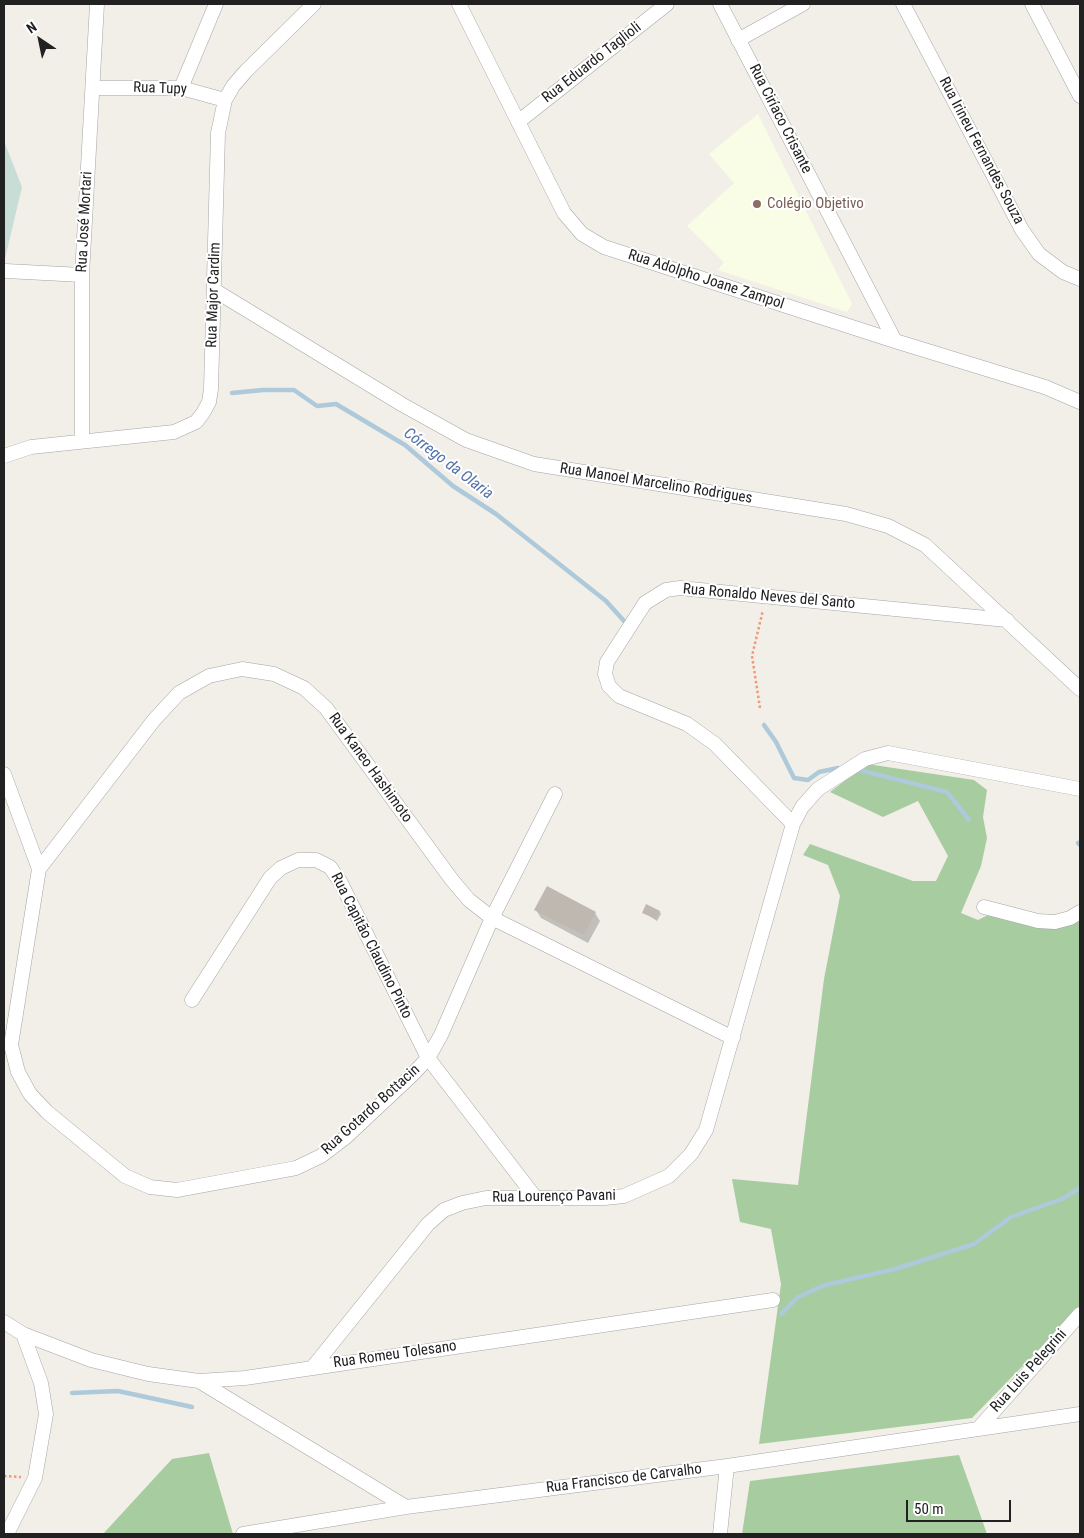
<!DOCTYPE html>
<meta charset="utf-8">
<style>
body{margin:0}
#map{position:relative;width:1084px;height:1538px;overflow:hidden;background:#f1efe8;font-family:"Roboto Condensed",sans-serif}
canvas{display:block}
.frame{position:absolute;inset:0;border:5px solid #212121;pointer-events:none}
.north{position:absolute;left:15px;top:15px;width:50px;height:50px;-webkit-text-stroke:4px #fff;paint-order:stroke;rotate:326deg;font-size:14px;font-weight:700;line-height:20px;text-align:center;color:#212121}
.north::after{content:'';display:block;margin:auto;width:18px;height:22px;background:#212121;clip-path:polygon(50% 0,100% 100%,50% 72%,0 100%)}
.scale{position:absolute;left:906px;top:1500px;width:105px;height:22px;box-sizing:border-box;border:2px solid #212121;border-top:0;padding-left:6px;font-size:15px;line-height:18px;white-space:nowrap;color:#212121;-webkit-text-stroke:4px #fff;paint-order:stroke}
</style>
<div id="map">
<canvas width="1084" height="1538"></canvas>
<div class="frame"></div>
<div class="north">N</div>
<div class="scale">50 m</div>
</div>
<script>
const ctx = document.querySelector('canvas').getContext('2d');
ctx.lineJoin = 'round';
function fillPath(path, color) { ctx.fillStyle = color; ctx.fill(path, 'evenodd'); }
const toPath = rows => new Path2D(rows.map(r => 'M' + r).join(''));
function trace(path, color, width, dash) { ctx.strokeStyle = color; ctx.lineWidth = width; ctx.lineCap = dash ? 'butt' : 'round'; ctx.setLineDash(dash || []); ctx.stroke(path); }
function write(font, color, halo, rows, align = 'center') {
  ctx.font = font + ' "Roboto Condensed",sans-serif'; ctx.lineWidth = 4; ctx.setLineDash([]); ctx.textBaseline = 'middle'; ctx.strokeStyle = halo; ctx.fillStyle = color; for (const [text, x, y, turn = 0] of rows) {
    ctx.save(); ctx.translate(x, y); ctx.rotate((+turn || 0) * Math.PI / 180); ctx.textAlign = isNaN(turn) ? turn : align; if (halo) ctx.strokeText(text, 0, 0); ctx.fillText(text, 0, 0); ctx.restore();
  }
}
fillPath(toPath([
 [758,114,852,304,847,312,718,270,724,262,687,226,734,183,709,154]
]), '#f9fde5');
fillPath(toPath([
 [867,764,974,780,987,790,983,817,987,838,981,866,961,913,978,920,992,913,1057,927,1080,914,1080,1307,972,1418,759,1444,781,1284,771,1229,740,1222,732,1179,798,1185,824,979,840,896,828,865,803,855,810,844,913,881,936,881,948,856,918,801,883,817,830,792],
 [209,1453,233,1534,103,1534,172,1459],
 [959,1455,987,1534,742,1534,750,1481]
]), '#a7cca0');
fillPath(toPath([
 [4,141,22,187,4,263]
]), '#c7ddd6');
fillPath(toPath([
 [536,910,595,913,600,921,588,943,541,918],
 [643,912,660,912,661,914,657,921]
]), '#0003');
trace(toPath([
 [232,393,263,390,294,390,317,406,336,404,405,445,453,486,496,514,606,601,624,621],
 [764,725,776,742,794,778,808,780,819,772,838,768],
 [859,770,947,792,969,820],
 [1078,843,1080,845],
 [781,1314,798,1297,825,1285,895,1269,974,1244,1011,1217,1062,1199,1080,1188],
 [72,1393,118,1391,192,1407]
]), '#adc9da', 4.5);
fillPath(toPath([
 [547,886,596,912,584,935,534,910],
 [646,904,660,911,656,919,642,913]
]), '#beb8b1');
const minor = toPath([
 [459,4,564,213,582,234,604,247,895,341,1045,387,1080,402],
 [720,4,895,341],
 [903,4,1022,230,1039,254,1063,272,1080,279],
 [1032,4,1080,96],
 [738,40,803,4],
 [93,88,181,88,225,100],
 [181,88,216,4],
 [518,122,667,4],
 [6,271,82,275],
 [214,290,403,405,466,440,534,464,846,514,888,526,925,545,1080,689],
 [82,441,82,275,97,4],
 [4,456,31,447,174,432,196,422,203,413,209,402,211,389,218,133,225,100,233,86,246,71,314,4],
 [4,774,39,869,11,1045,18,1072,30,1094,47,1112,125,1176,150,1187,177,1190,296,1168,321,1156,346,1137,411,1076,428,1058,441,1035,492,918,555,794],
 [793,824,715,744,687,724,619,696,609,686,605,674,607,662,645,603,666,590,680,588,1007,620],
 [39,869,154,720,179,693,209,676,242,669,274,674,304,688,326,708,452,880,469,900,492,918,733,1038],
 [984,907,1038,921,1055,922,1070,918,1080,912],
 [192,1000,270,878,281,868,298,860,316,860,330,867,341,883,428,1058,535,1197],
 [4,1322,23,1334,91,1360,148,1374,199,1381,245,1378,773,1300],
 [313,1367,428,1224,444,1210,462,1203,486,1198,605,1198,624,1196,669,1176,691,1154,706,1130,793,824,802,807,818,789,865,759,888,753,1080,789],
 [199,1381,406,1507],
 [979,1428,1080,1314],
 [7,1534,35,1478,46,1414,41,1383,23,1334],
 [243,1534,406,1507,727,1466,1080,1414],
 [720,1534,727,1466]
]);
trace(minor, '#a5a5a5', 15);
trace(toPath([
 [760,708,752,656,763,610],
 [4,1476,21,1477]
]), '#f0987a', 2.5, [2.5, 2.5]);
trace(minor, '#fff', 14);
for (const [x, y, r, color] of [
 [757,204,5,"#8d6e63"]
]) { const dot = new Path2D(); dot.arc(x, y, r, 0, 2 * Math.PI); ctx.fillStyle = color; ctx.fill(dot); trace(dot, '#fff', 2); }
write('15px', '#212121', '#fff', [
 ["Rua Eduardo Taglioli",592,63,-38],
 ["Rua Tupy",160,89,2],
 ["Rua Ciríaco Crisante",780,119,63],
 ["Rua Irineu Fernandes Souza",981,151,62],
 ["Rua José Mortari",85,222,-87],
 ["Rua Adolpho Joane Zampol",706,280,18],
 ["Rua Major Cardim",214,295,-88],
 ["Rua Manoel Marcelino Rodrigues",656,484,9],
 ["Rua Ronaldo Neves del Santo",769,597,5],
 ["Rua Kaneo Hashimoto",370,768,54],
 ["Rua Capitão Claudino Pinto",371,946,63],
 ["Rua Gotardo Bottacin",371,1110,-42],
 ["Rua Lourenço Pavani",554,1197,-1],
 ["Rua Romeu Tolesano",395,1355,-8],
 ["Rua Luis Pelegrini",1029,1371,-48],
 ["Rua Francisco de Carvalho",624,1479,-7]
]);
write('15px', '#785e54', '#fff', [
 ["Colégio Objetivo",767,204]
], 'left');
write('italic 16px', '#5472aa', '#fff', [
 ["Córrego da Olaria",448,464,37]
]);
</script>
